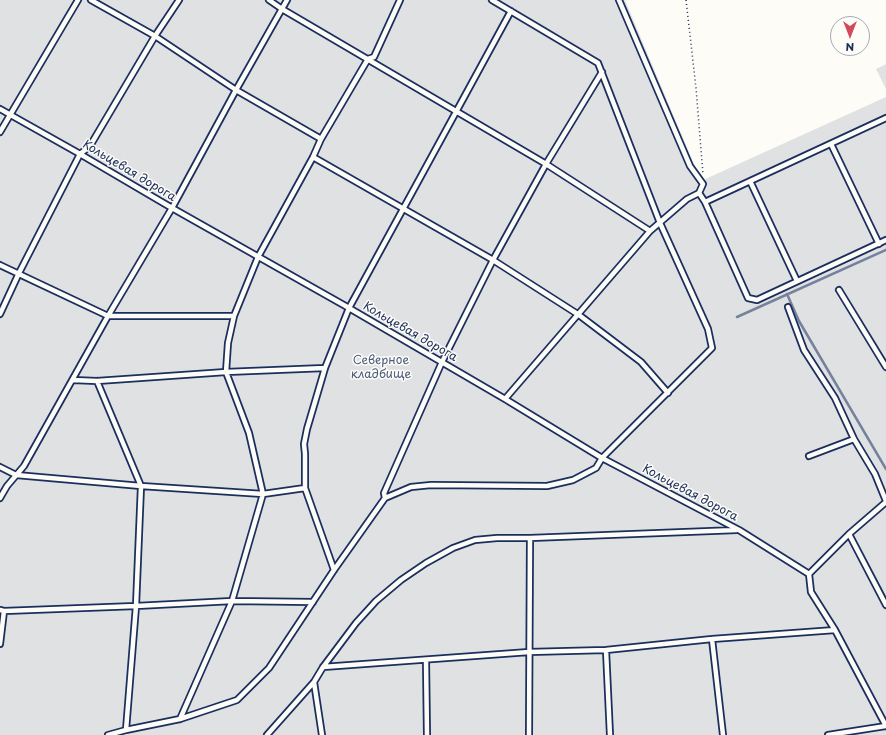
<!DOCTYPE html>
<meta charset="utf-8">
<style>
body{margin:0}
#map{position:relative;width:886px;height:735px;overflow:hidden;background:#fdfcf7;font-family:"Playpen Sans",sans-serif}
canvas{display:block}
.north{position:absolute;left:830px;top:16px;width:40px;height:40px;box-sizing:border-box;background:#fdfcf7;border:1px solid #a3aaba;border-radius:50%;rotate:180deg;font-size:11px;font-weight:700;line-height:16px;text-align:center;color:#1b2f5e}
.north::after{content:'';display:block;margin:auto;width:14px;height:18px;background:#d1495b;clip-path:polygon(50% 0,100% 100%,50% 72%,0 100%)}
</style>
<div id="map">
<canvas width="886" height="735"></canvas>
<div class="north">N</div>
</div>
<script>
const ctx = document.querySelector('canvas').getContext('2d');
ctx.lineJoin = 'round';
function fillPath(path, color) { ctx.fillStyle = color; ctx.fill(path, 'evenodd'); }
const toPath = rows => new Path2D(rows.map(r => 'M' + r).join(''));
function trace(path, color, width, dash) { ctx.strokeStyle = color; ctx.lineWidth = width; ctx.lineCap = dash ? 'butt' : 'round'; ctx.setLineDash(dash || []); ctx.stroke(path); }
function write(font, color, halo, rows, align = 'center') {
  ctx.font = font + ' "Playpen Sans",sans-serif'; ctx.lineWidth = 3; ctx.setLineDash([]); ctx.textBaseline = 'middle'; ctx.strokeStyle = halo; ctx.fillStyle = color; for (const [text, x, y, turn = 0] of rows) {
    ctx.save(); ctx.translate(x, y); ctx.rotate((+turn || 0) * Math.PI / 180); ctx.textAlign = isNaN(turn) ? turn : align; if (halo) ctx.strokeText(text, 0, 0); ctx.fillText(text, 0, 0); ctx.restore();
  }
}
fillPath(toPath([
 [0,0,625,0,701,181,886,97,886,735,0,735],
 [886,64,886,89,876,69]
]), '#e0e1e3');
trace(toPath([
 [787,294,799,321,886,469],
 [737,317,886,250]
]), '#76819c', 2.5);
const lane = toPath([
 [91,0,155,36,236,90,321,139],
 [269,0,282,9,546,164,650,231],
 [619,0,690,166,703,184,699,193],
 [0,109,80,154,172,208,349,308,505,399,602,458,739,530,809,574],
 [0,132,78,0],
 [831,144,879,244],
 [313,157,493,260,579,315,641,362,668,393],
 [750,181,797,281],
 [705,202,886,118],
 [0,265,108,316,234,316],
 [839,290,886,367],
 [788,307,804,350,835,398,854,439,875,474,886,501],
 [0,314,19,273,80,154,90,146,155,36,179,0],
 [73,380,97,381,226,372,325,368],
 [97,381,141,486,136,606,126,730],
 [505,399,650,231,687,199,699,193,705,202,748,298,757,300,886,240],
 [809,456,854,439],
 [0,467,16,475,141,486,263,494,305,488],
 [0,498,7,486,24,466,108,316,172,208,236,90,287,0],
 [385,498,384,493,442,362,493,260,546,164,602,72],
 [849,534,886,605],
 [334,570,305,488,305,454,304,444,307,429,325,368,349,308,456,112,511,11],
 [809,574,811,592,835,630,886,726],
 [809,574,849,534,886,502],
 [0,610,4,611,136,606,232,601,313,602],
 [712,639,723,735],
 [0,644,4,611],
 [606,650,610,735],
 [426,660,427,735],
 [323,667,529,652,606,650,712,639,835,630],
 [314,682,322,735],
 [180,719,232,601,263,494,249,433,226,372,228,343,234,316,258,257,313,157,321,139,368,59,374,57,400,0],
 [108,735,126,730,180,719,237,700,269,668,334,570,385,498,411,487,431,485,547,486,573,480,596,468,602,458,712,348,708,329,660,223,598,63,492,0],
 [267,735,314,682,323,667,356,623,376,601,401,580,426,563,453,548,475,540,497,538,530,538,737,530],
 [529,735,530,538],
 [828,735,886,726]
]);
trace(lane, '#1b2f5e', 8);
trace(toPath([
 [686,0,696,88,703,174]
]), '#1b2f5e', 1.5, [1, 3]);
trace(lane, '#fdfcf7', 4.5);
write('12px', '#1b2f5e', '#fdfcf7', [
 ["Кольцевая дорога",129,171,31],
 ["Кольцевая дорога",410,332,30],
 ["Кольцевая дорога",690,493,28]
]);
write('12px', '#4c5c7f', '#fdfcf7', [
 ["Северное",381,361],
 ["кладбище",381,375]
]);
</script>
